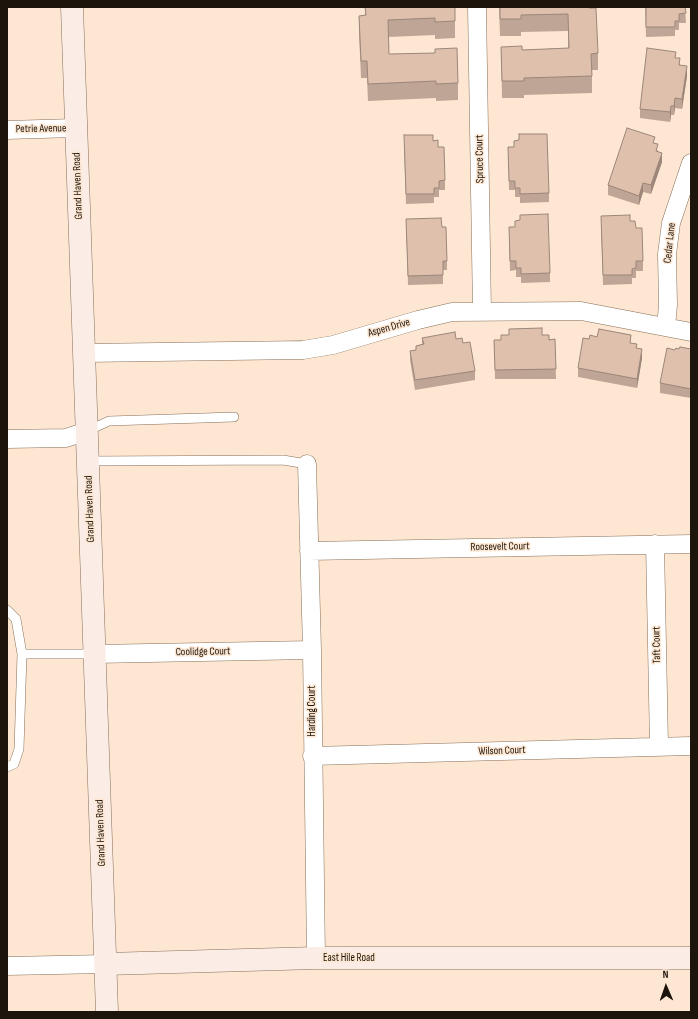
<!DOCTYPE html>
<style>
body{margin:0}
#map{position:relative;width:698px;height:1019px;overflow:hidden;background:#fde7d2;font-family:"Sofia Sans Condensed",sans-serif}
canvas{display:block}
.frame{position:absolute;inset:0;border:8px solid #1d140b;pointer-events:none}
.north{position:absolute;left:646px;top:967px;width:40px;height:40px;-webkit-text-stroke:3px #fde7d2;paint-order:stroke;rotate:358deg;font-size:11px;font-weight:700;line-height:16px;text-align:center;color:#1d140b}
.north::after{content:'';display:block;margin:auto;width:14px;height:18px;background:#1d140b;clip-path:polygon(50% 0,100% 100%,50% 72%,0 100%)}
</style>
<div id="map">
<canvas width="698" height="1019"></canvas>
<div class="frame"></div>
<div class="north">N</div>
</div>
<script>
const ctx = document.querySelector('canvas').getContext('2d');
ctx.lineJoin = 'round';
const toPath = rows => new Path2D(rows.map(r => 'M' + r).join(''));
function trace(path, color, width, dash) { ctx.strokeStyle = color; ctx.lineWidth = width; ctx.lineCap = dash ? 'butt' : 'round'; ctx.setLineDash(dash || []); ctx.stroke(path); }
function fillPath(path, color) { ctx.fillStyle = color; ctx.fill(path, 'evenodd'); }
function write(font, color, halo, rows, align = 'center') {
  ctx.font = font + ' "Sofia Sans Condensed",sans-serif'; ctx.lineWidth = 3; ctx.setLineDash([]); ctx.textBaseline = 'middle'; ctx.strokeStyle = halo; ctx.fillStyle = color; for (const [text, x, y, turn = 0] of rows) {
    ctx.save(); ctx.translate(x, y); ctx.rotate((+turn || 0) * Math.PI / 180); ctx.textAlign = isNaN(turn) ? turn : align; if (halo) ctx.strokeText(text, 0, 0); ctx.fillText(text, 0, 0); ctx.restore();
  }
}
const lane = toPath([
 [87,431,109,421,234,417],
 [88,461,283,460,307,464],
 [7,610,16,619,22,654,19,749,14,764,7,767],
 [22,654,94,654]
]);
const street = toPath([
 [477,7,482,312],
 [7,130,75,128],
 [666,327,668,305,667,254,671,223,691,163],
 [85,353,303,350,333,345,418,320,452,312,581,311,691,332],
 [7,439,66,438,87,431],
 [307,464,312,650,316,958],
 [655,544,659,746],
 [309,551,691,544],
 [94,654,312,650],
 [312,756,691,746],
 [7,966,106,964]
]);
const secondary = toPath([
 [72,7,107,1012],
 [106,964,316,958,691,958]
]);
trace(lane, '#876f58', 10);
trace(street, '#876f58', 19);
trace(secondary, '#876f58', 23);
trace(lane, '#fff', 9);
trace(street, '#fff', 18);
trace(secondary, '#fcece6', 22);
fillPath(toPath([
 [365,7,455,7,455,38,435,39,435,35,388,37,389,54,458,83,458,100,436,101,436,98,368,101,367,78,361,78,359,33,359,16,365,15],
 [499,7,589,7,598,53,598,70,592,70,592,93,524,95,524,98,502,98,501,47,522,50,568,48,568,31,521,32,521,36,500,36],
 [645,7,685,7,686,23,679,23,679,30,675,30,675,36,646,37],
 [676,58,687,76,682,109,675,108,674,115,671,115,670,122,640,118,640,109],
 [433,141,438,147,445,180,445,190,439,190,439,197,434,197,434,203,406,204,404,145],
 [655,144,662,162,651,194,643,192,639,205,608,195,608,185],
 [508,147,549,193,549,202,520,203,520,197,515,197,515,190,509,190],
 [406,219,442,227,447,261,447,270,443,270,443,284,408,285],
 [630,221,636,228,643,261,643,271,636,271,636,278,632,278,632,284,603,285,601,226],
 [515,227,550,273,550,282,521,283,521,277,516,277,516,270,510,271,509,237],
 [422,338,456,339,463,343,475,371,475,380,415,390,410,360,410,351,416,350,416,346,422,344],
 [555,339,556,379,495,379,494,340],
 [589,339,631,343,637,348,642,358,637,388,578,377,578,368],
 [679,349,691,349,691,398,660,393,660,383,675,350]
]), '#bfa595');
fillPath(toPath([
 [687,66,687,76,682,109,682,99],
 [675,98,675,108,674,115,674,106],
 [671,106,671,115,670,122,670,112],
 [662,153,662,162,651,194,651,185],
 [643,183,643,192,639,205,639,196],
 [642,349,642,358,637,388,637,379]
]), '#9b8679');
const building = toPath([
 [365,7,455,7,455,21,435,22,435,18,388,20,389,54,435,53,435,49,457,48,458,83,436,84,436,81,368,84,367,61,361,61,359,16,366,15,365,7],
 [500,7,589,7,589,8,596,8,598,53,591,54,592,76,524,78,524,81,502,81,501,47,522,46,522,50,569,48,568,14,521,15,521,19,500,19,500,7],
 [646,7,685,7,686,13,679,14,679,21,675,21,675,27,646,27,646,7],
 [647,48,676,52,675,58,680,58,679,65,687,66,682,99,675,98,674,106,671,106,670,112,640,109,647,48],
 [627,128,655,137,653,143,658,144,656,151,662,153,651,185,643,183,639,196,608,185,627,128],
 [519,134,547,134,549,193,520,194,520,188,515,188,515,181,509,181,508,147,514,147,514,141,519,140,519,134],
 [404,135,433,135,433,141,438,140,438,147,444,147,445,180,439,181,439,188,434,188,434,194,406,194,404,135],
 [548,214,550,273,521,274,521,268,516,268,516,261,510,261,509,227,515,227,515,221,520,220,520,215,548,214],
 [630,215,630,221,635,221,636,228,642,228,643,261,636,261,636,268,632,269,632,275,603,275,601,216,630,215],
 [441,218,442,227,446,227,447,261,443,261,443,275,408,276,406,219,441,218],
 [542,328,542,335,549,335,549,340,555,339,556,369,495,370,494,340,501,340,501,335,509,335,509,329,542,328],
 [599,329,631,335,630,343,637,344,636,348,642,349,637,379,578,368,583,338,589,339,590,335,597,337,599,329],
 [455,332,456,339,462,338,463,343,470,342,475,371,415,380,410,351,416,350,416,346,424,344,422,338,455,332],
 [680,347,691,349,691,389,660,383,667,348,675,350,676,348,679,349,680,347]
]);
fillPath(building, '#dec0ad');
trace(building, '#9b8679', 1);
write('11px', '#1d140b', '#fde7d2', [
 ["Petrie Avenue",41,129,-1],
 ["Spruce Court",480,159,-91],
 ["Grand Haven Road",78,186,-92],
 ["Cedar Lane",670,243,-84],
 ["Aspen Drive",389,328,-16],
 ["Grand Haven Road",90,509,-92],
 ["Roosevelt Court",500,547,-1],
 ["Taft Court",657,645,-91],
 ["Coolidge Court",203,652,-1],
 ["Harding Court",312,711,-90],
 ["Wilson Court",502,751,-2],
 ["Grand Haven Road",101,833,-92],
 ["East Hile Road",349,958]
]);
</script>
